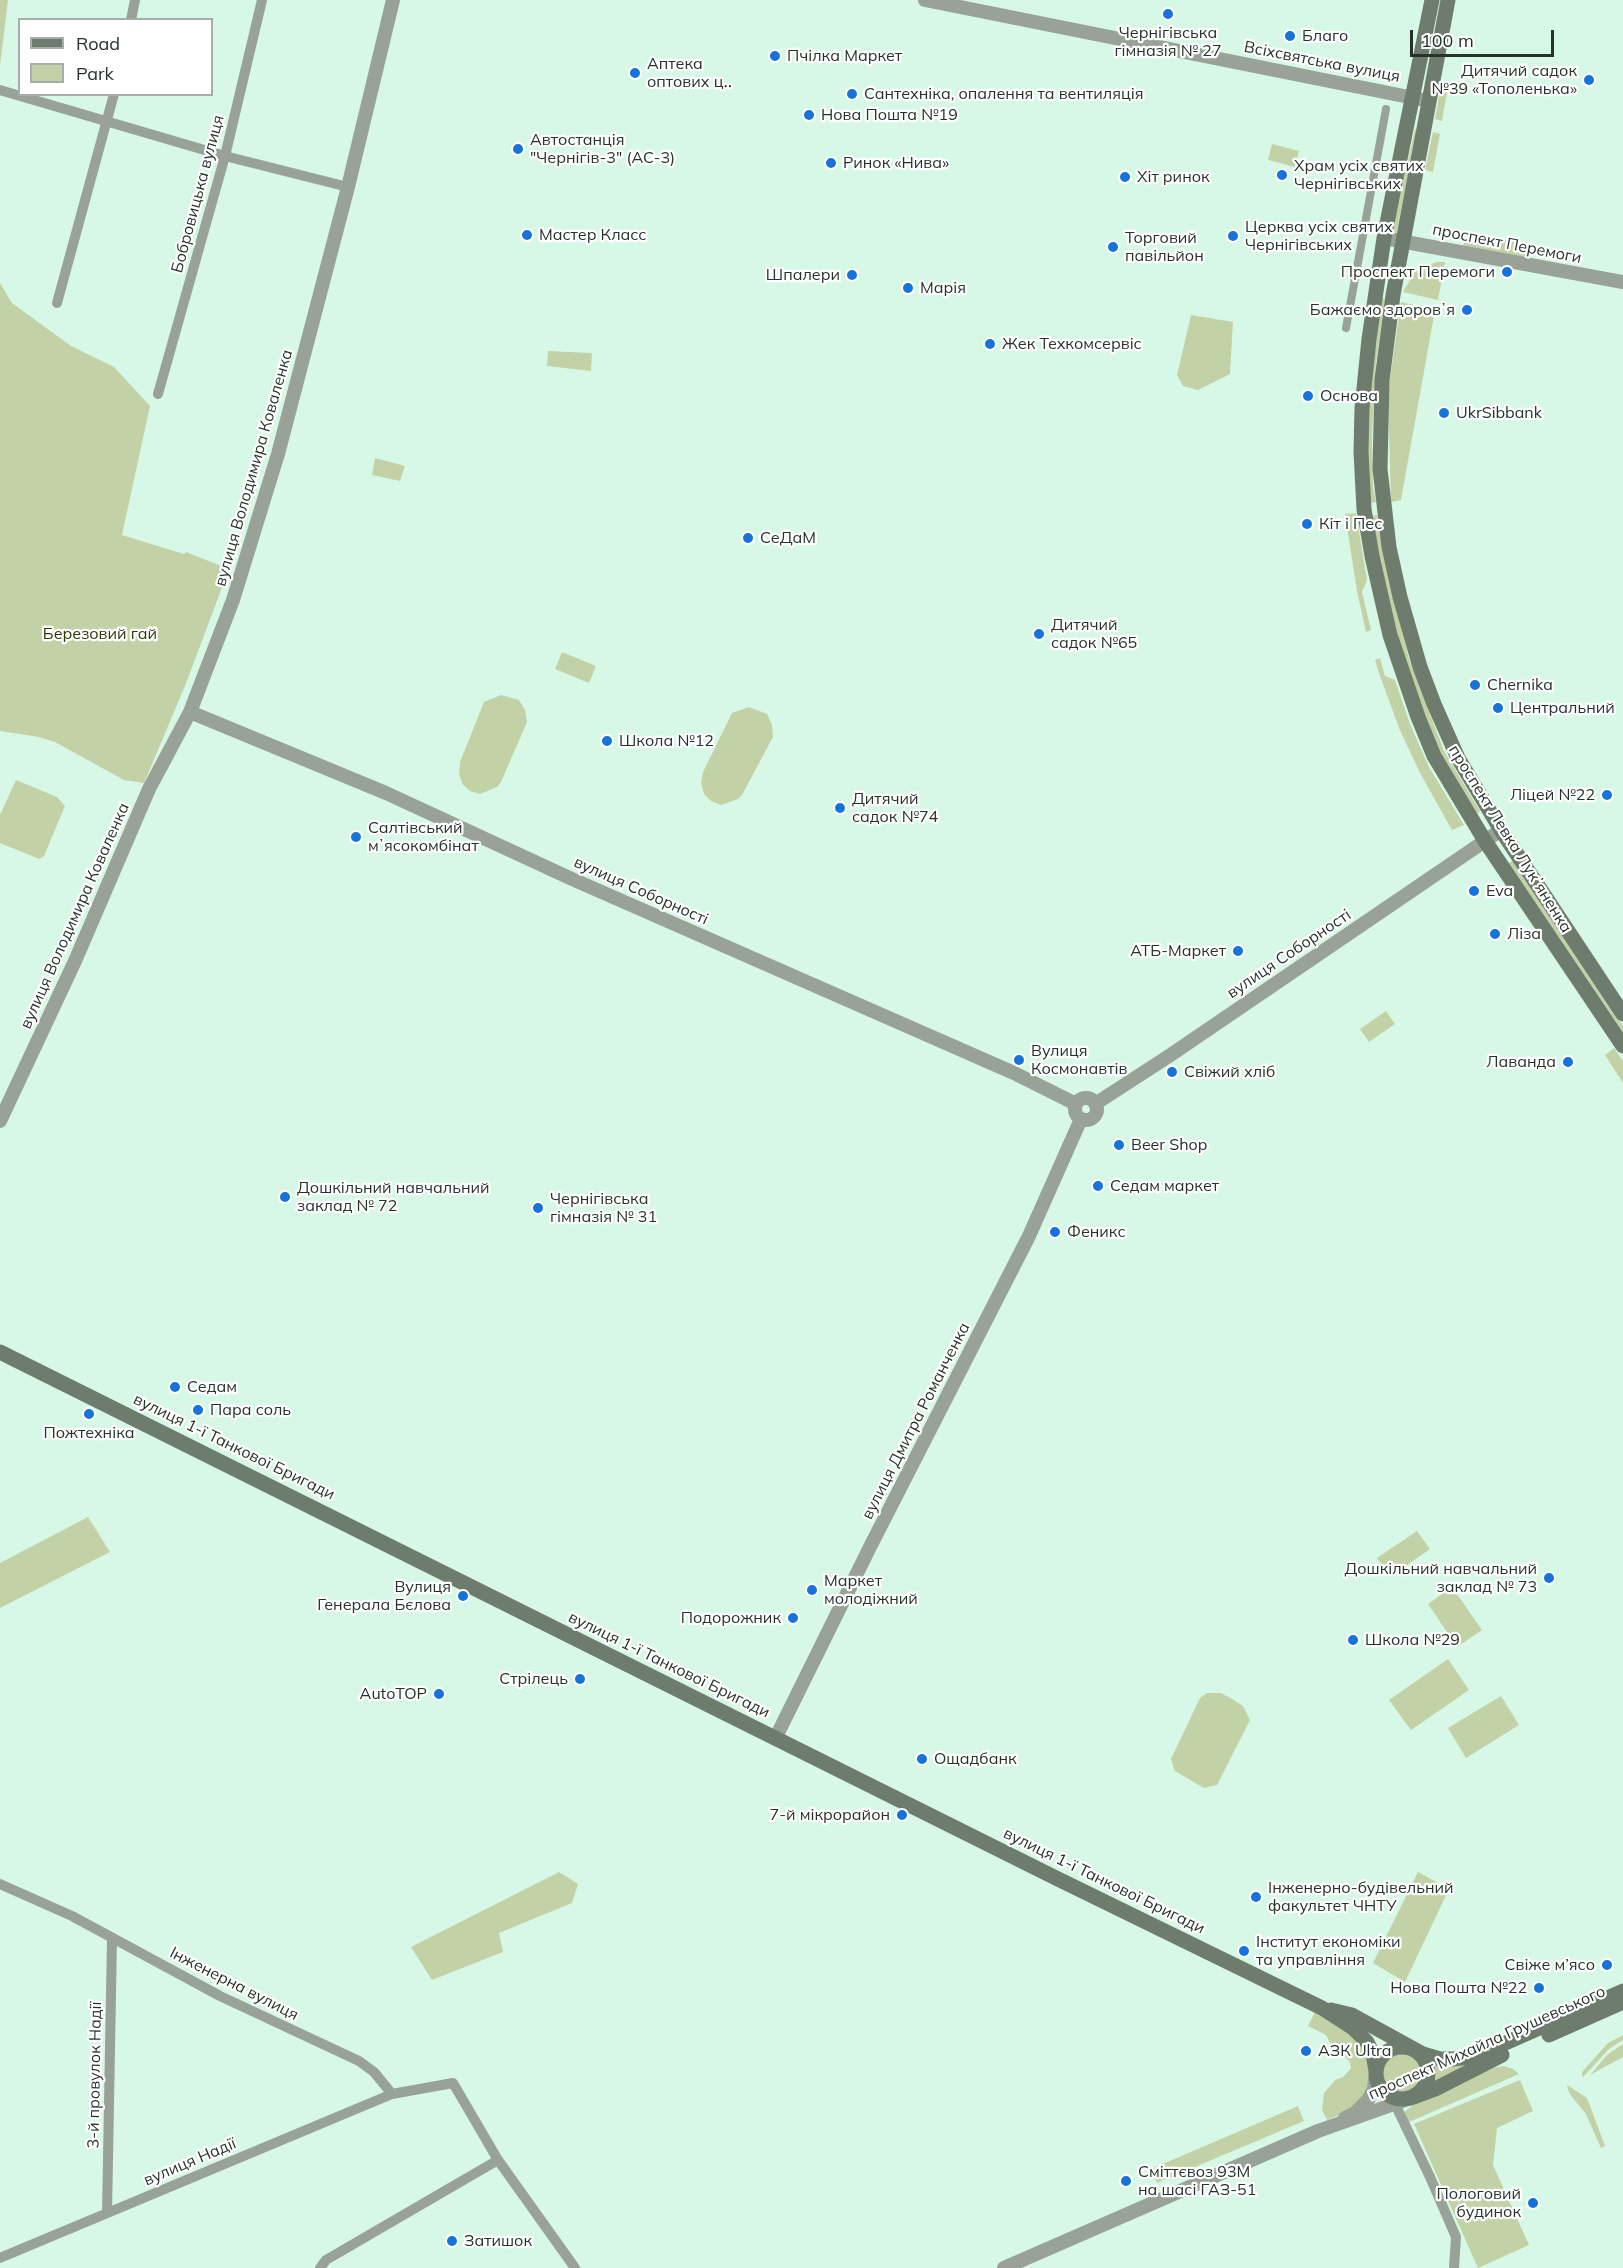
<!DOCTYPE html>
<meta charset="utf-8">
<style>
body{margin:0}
#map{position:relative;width:1623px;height:2268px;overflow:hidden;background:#d7f8e6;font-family:Mulish,sans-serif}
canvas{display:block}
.legend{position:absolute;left:18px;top:18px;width:195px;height:78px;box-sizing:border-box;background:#fff;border:2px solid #a8adab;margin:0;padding:8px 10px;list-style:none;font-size:18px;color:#26332c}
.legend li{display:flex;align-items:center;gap:12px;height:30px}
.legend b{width:30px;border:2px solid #a8adab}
.scale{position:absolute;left:1410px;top:30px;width:144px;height:27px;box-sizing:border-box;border:3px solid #26332c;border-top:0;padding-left:8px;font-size:18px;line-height:21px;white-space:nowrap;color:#26332c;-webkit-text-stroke:4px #fff;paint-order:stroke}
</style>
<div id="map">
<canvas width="1623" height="2268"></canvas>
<ul class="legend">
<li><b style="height:8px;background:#6e7c6d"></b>Road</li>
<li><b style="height:16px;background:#c3d2a6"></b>Park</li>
</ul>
<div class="scale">100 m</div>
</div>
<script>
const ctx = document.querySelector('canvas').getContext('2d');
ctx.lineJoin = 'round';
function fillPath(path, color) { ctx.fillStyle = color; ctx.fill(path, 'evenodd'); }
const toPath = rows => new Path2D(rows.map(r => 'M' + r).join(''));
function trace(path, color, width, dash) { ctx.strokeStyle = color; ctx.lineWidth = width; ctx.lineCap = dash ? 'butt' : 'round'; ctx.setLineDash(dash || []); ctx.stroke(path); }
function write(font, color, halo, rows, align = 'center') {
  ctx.font = font + ' Mulish,sans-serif'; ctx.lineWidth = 4.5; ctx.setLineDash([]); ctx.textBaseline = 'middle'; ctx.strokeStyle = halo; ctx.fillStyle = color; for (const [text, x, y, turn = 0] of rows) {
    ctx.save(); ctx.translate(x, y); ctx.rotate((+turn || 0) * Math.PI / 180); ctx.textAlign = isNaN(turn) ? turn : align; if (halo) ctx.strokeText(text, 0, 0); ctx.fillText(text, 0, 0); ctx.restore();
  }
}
fillPath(toPath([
 [0,0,8,0,0,66],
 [1440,91,1447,92,1442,121,1435,119],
 [1415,129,1417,132,1396,234,1392,234],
 [1433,132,1440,134,1433,172,1425,170],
 [1272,144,1299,151,1295,167,1268,160],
 [1478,236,1528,244,1533,250,1532,254,1529,257,1525,258,1463,246,1464,243],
 [1437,262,1445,262,1438,300,1403,292,1414,273,1422,267],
 [0,283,12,303,71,346,114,367,150,406,122,535,184,554,186,552,229,569,185,686,144,783,124,780,55,742,39,737,0,731],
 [1380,298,1385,299,1376,363,1372,434,1373,487,1376,502,1371,503,1368,472,1368,405],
 [1401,302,1435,310,1401,500,1391,502,1388,393],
 [1191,315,1233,322,1230,374,1198,390,1183,386,1177,375],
 [548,351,592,353,591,371,547,366],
 [375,458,405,466,400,481,372,475],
 [1356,513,1367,580,1362,592,1371,630,1366,632,1357,591,1345,514],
 [1377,515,1388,574,1409,659,1444,751,1480,811,1477,814,1442,758,1426,720,1399,641,1378,550,1372,516],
 [562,652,596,666,589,683,555,669],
 [1380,658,1385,676,1395,680,1410,724,1429,767,1464,825,1452,830,1420,773,1399,728,1379,673,1375,660],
 [501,695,519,700,525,710,527,722,501,782,497,787,480,794,470,791,463,785,459,774,460,762,484,702],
 [749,707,767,714,772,725,773,737,742,795,738,799,721,805,711,801,704,794,701,783,703,772,732,713],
 [16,780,57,797,65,806,44,856,39,859,0,843,0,815],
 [1513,860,1623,1026,1623,1032,1509,863],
 [1386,1011,1395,1024,1369,1042,1360,1029],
 [1614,1048,1623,1061,1623,1083,1605,1055],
 [88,1517,110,1552,0,1608,0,1563],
 [1417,1531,1430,1549,1390,1577,1377,1558],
 [1452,1587,1482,1630,1457,1647,1428,1604],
 [1448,1659,1469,1690,1411,1730,1389,1700],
 [1207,1693,1221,1693,1232,1699,1243,1706,1250,1720,1217,1785,1204,1788,1175,1771,1171,1759,1200,1698],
 [1501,1696,1519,1725,1466,1758,1448,1728],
 [559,1872,578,1884,572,1903,499,1933,503,1952,432,1980,411,1947],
 [1418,1872,1449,1889,1405,1982,1373,1963],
 [1315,2012,1353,2035,1368,2054,1371,2075,1366,2092,1360,2101,1346,2112,1327,2120,1322,2110,1324,2093,1335,2080,1343,2077,1351,2068,1350,2062,1330,2043,1326,2035,1308,2026],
 [1623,2035,1623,2040,1610,2048,1583,2077,1582,2076,1582,2072,1608,2043],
 [1623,2044,1623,2057,1590,2075,1607,2055],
 '1383 2073a19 19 0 1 1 38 0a19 19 0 1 1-38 0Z',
 [1430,2060,1476,2060,1429,2087,1432,2071],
 [1504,2066,1513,2069,1519,2074,1407,2123,1404,2112,1412,2106,1493,2068],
 [1520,2080,1533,2111,1497,2128,1493,2165,1529,2245,1478,2268,1414,2124],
 [1567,2085,1587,2098,1605,2146,1601,2148,1586,2114,1569,2093],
 [1298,2106,1304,2121,1157,2183,1151,2169]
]), '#c3d2a6');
trace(toPath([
 [1346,328,1386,109]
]), '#98a297', 8);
trace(toPath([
 [131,20,135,0],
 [0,90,225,156,348,187],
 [57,303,114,94],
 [158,394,225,156,262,0],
 [0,1884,72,1916,220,1996,359,2061,374,2072,392,2094,453,2083,498,2160,575,2268],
 [1395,2104,1430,2177,1456,2237,1454,2268],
 [107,2213,112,1938],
 [0,2258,392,2094],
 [320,2268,326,2260,498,2160]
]), '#98a297', 10);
trace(toPath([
 [925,0,1429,101],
 [1384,238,1623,282],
 [190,712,386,793,572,879,1014,1073,1076,1104],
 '1075 1109a11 11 0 1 1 22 0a11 11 0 1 1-22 0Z',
 [1095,1104,1169,1056,1501,830],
 [0,1121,75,961,149,789,190,712,233,600,278,454,348,187,393,0],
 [776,1737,870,1547,1029,1236,1081,1119],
 [1345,2118,1355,2113,1368,2100,1374,2089,1376,2071],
 [1004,2268,1318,2131,1411,2098]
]), '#98a297', 14);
trace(toPath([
 [1432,0,1384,238,1369,339,1362,408,1361,452,1364,509,1372,556,1390,635,1418,717,1434,756,1485,841,1623,1046],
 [1448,0,1393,295,1382,380,1380,469,1389,547,1400,597,1420,667,1434,704,1458,758,1501,830,1623,1014],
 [0,1352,1060,1880,1322,2008,1353,2028,1367,2042,1373,2054,1376,2071],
 [1331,2010,1352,2015,1423,2054,1440,2059,1453,2059,1469,2057,1485,2052,1623,1991],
 [1549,2035,1623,2002],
 '1376 2073a26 26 0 1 1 52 0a26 26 0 1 1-52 0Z',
 [1411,2098,1435,2089,1502,2055]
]), '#6e7c6d', 15);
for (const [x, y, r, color] of [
 [1168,14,6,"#1673dc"],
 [1290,36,6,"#1673dc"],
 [775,56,6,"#1673dc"],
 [635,73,6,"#1673dc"],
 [1589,80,6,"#1673dc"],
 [852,94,6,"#1673dc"],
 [809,115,6,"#1673dc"],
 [518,149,6,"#1673dc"],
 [831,163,6,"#1673dc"],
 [1282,175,6,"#1673dc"],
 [1125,177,6,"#1673dc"],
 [527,235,6,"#1673dc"],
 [1233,236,6,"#1673dc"],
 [1113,247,6,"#1673dc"],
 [1507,272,6,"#1673dc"],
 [852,275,6,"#1673dc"],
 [908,288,6,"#1673dc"],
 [1467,310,6,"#1673dc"],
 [990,344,6,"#1673dc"],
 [1308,396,6,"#1673dc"],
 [1444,413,6,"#1673dc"],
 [1307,524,6,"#1673dc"],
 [748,538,6,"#1673dc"],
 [1039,634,6,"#1673dc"],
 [1475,685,6,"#1673dc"],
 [1498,708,6,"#1673dc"],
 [607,741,6,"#1673dc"],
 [1607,795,6,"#1673dc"],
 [840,808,6,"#1673dc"],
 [356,837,6,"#1673dc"],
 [1474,891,6,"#1673dc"],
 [1495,934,6,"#1673dc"],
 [1238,951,6,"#1673dc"],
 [1019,1060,6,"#1673dc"],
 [1568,1062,6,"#1673dc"],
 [1172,1072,6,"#1673dc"],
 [1119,1145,6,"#1673dc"],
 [1098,1186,6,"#1673dc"],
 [285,1197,6,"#1673dc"],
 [538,1208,6,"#1673dc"],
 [1055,1232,6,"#1673dc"],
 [175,1387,6,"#1673dc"],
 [198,1410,6,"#1673dc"],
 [89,1414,6,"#1673dc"],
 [1549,1578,6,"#1673dc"],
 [812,1590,6,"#1673dc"],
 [463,1596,6,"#1673dc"],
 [793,1618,6,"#1673dc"],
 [1353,1640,6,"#1673dc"],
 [580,1679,6,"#1673dc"],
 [439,1694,6,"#1673dc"],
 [922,1759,6,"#1673dc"],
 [902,1815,6,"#1673dc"],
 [1256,1897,6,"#1673dc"],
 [1244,1951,6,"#1673dc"],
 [1607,1965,6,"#1673dc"],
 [1539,1988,6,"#1673dc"],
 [1306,2051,6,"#1673dc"],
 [1126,2181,6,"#1673dc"],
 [1533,2203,6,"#1673dc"],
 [452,2241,6,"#1673dc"]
]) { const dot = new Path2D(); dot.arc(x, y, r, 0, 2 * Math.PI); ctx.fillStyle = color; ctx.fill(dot); trace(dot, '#fff', 2); }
write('16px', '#26332c', '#fff', [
 ["Чернігівська",1168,33,"center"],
 ["гімназія № 27",1168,51,"center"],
 ["Благо",1302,36],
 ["Пчілка Маркет",787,56],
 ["Аптека",647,64],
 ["оптових ц‥",647,82],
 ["Дитячий садок",1577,71,"right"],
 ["№39 «Тополенька»",1577,89,"right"],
 ["Сантехніка, опалення та вентиляція",864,94],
 ["Нова Пошта №19",821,115],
 ["Автостанція",530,140],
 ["\"Чернігів-3\" (АС-3)",530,158],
 ["Ринок «Нива»",843,163],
 ["Храм усіх святих",1294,166],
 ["Чернігівських",1294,184],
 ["Хіт ринок",1137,177],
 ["Церква усіх святих",1245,227],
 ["Чернігівських",1245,245],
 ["Мастер Класс",539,235],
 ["Торговий",1125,238],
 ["павільйон",1125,256],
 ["Проспект Перемоги",1495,272,"right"],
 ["Шпалери",840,275,"right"],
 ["Марія",920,288],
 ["Бажаємо здоровʼя",1455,310,"right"],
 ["Жек Техкомсервіс",1002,344],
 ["Основа",1320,396],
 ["UkrSibbank",1456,413],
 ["Кіт і Пес",1319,524],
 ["СеДаМ",760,538],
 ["Дитячий",1051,625],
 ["садок №65",1051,643],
 ["Chernika",1487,685],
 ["Центральний",1510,708],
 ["Школа №12",619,741],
 ["Ліцей №22",1595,795,"right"],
 ["Дитячий",852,799],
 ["садок №74",852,817],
 ["Салтівський",368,828],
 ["мʼясокомбінат",368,846],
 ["Eva",1486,891],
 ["Ліза",1507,934],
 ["АТБ-Маркет",1226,951,"right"],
 ["Вулиця",1031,1051],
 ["Космонавтів",1031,1069],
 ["Лаванда",1556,1062,"right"],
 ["Свіжий хліб",1184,1072],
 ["Beer Shop",1131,1145],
 ["Седам маркет",1110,1186],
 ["Дошкільний навчальний",297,1188],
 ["заклад № 72",297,1206],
 ["Чернігівська",550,1199],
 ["гімназія № 31",550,1217],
 ["Феникс",1067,1232],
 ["Седам",187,1387],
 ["Пара соль",210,1410],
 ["Пожтехніка",89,1433,"center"],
 ["Дошкільний навчальний",1537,1569,"right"],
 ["заклад № 73",1537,1587,"right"],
 ["Маркет",824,1581],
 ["молодіжний",824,1599],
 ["Вулиця",451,1587,"right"],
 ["Генерала Бєлова",451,1605,"right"],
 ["Подорожник",781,1618,"right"],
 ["Школа №29",1365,1640],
 ["Стрілець",568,1679,"right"],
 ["AutoTOP",427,1694,"right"],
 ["Ощадбанк",934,1759],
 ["7-й мікрорайон",890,1815,"right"],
 ["Інженерно-будівельний",1268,1888],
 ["факультет ЧНТУ",1268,1906],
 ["Інститут економіки",1256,1942],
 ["та управління",1256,1960],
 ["Свіже м’ясо",1595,1965,"right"],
 ["Нова Пошта №22",1527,1988,"right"],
 ["АЗК Ultra",1318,2051],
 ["Сміттєвоз 93М",1138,2172],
 ["на шасі ГАЗ-51",1138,2190],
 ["Пологовий",1521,2194,"right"],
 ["будинок",1521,2212,"right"],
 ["Затишок",464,2241]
], 'left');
write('16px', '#26332c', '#fff', [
 ["Всіхсвятська вулиця",1322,62,11],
 ["Бобровицька вулиця",198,194,-75],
 ["проспект Перемоги",1507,244,11],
 ["вулиця Володимира Коваленка",254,468,-74],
 ["проспект Левка Лукʼяненка",1510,839,58],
 ["вулиця Соборності",641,891,24],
 ["вулиця Володимира Коваленка",75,916,-66],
 ["вулиця Соборності",1289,954,-34],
 ["вулиця Дмитра Романченка",916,1421,-63],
 ["вулиця 1-ї Танкової Бригади",234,1447,26],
 ["вулиця 1-ї Танкової Бригади",669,1665,26],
 ["вулиця 1-ї Танкової Бригади",1104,1881,26],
 ["Інженерна вулиця",234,1984,27],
 ["проспект Михайла Грушевського",1487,2043,-24],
 ["3-й провулок Надії",95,2075,-89],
 ["вулиця Надії",190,2162,-23]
]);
write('16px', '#2b3806', '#fff', [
 ["Березовий гай",100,634]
]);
</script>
